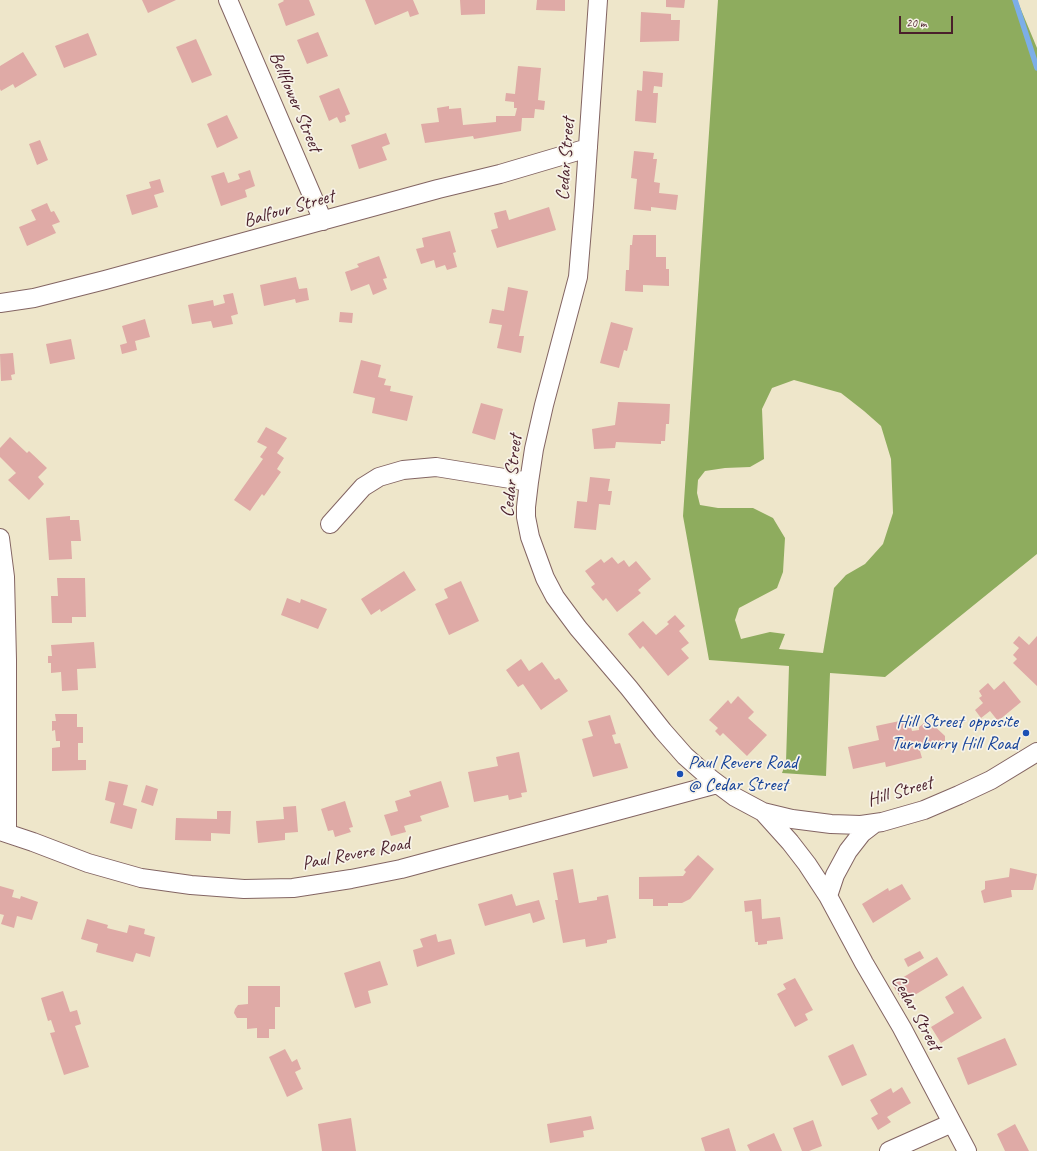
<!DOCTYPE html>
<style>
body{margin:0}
#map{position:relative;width:1037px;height:1151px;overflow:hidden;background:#eee6ca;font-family:Caveat,sans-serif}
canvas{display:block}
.scale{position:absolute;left:899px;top:16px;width:54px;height:18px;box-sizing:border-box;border:2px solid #4a1f2b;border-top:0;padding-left:5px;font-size:12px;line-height:14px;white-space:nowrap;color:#4a1f2b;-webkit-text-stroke:3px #f7f3e8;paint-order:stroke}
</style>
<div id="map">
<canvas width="1037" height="1151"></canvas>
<div class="scale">20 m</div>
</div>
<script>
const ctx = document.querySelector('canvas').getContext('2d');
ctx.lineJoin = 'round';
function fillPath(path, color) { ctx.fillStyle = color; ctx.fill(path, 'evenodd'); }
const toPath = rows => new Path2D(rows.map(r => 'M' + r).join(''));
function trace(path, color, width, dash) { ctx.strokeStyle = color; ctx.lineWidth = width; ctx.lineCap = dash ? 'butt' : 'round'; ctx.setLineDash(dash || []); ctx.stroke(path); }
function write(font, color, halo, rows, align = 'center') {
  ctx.font = font + ' Caveat,sans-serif'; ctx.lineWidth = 3.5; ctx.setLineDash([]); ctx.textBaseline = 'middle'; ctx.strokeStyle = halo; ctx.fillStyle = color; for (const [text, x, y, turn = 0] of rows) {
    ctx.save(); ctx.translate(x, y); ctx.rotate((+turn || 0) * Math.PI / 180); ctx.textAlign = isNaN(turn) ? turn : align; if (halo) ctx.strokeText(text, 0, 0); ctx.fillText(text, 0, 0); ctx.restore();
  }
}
fillPath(toPath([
 [718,0,1017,0,1037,48,1037,554,885,677,830,673,826,776,782,773,786,762,789,666,709,660,683,516],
 [794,380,841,393,864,411,881,426,891,459,893,513,883,544,865,564,846,575,834,588,823,653,779,649,785,634,770,632,741,639,735,620,739,608,777,588,783,572,785,538,773,518,753,508,718,508,700,505,697,493,698,480,705,471,725,468,750,467,764,459,762,409,772,388]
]), '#8eac5e');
trace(toPath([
 [1015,0,1037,68]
]), '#7caee8', 5.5);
fillPath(toPath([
 [142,0,176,0,148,13],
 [283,0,309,0,315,15,286,26,278,4,284,1],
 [365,0,413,0,419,14,410,17,408,11,375,25],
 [460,0,485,0,485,14,461,15],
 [537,0,565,0,565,11,536,10],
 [666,0,685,0,684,8,666,7],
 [641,12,671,14,671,20,680,20,679,41,640,42],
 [318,32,328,56,307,64,297,40],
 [88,33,97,55,64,68,55,46],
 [196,39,212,75,192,83,176,47],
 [23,52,37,75,15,88,13,84,1,91,0,89,0,66],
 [518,66,541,68,538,100,545,101,544,110,535,109,534,118,522,118,521,131,474,139,473,136,425,143,421,124,439,122,437,108,449,106,449,109,461,108,463,125,496,122,496,116,515,116,517,108,514,108,514,102,505,101,506,93,515,94],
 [643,71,663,73,662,87,654,86,653,93,658,93,656,123,635,121,637,90,642,91],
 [339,88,350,114,345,116,346,121,340,123,337,117,329,121,319,96],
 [227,115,238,138,217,148,207,124],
 [386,133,390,144,382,147,387,160,359,169,351,145],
 [40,140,48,160,37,165,29,144],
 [634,151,654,153,653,159,657,159,654,182,660,183,659,193,678,195,676,210,651,207,651,211,634,209,637,179,631,178],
 [250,170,255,186,245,190,247,197,221,206,211,176,224,172,228,183,240,179,238,174],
 [160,179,164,192,154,195,158,207,132,215,126,195,151,188,149,182],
 [47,203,51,212,54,211,60,222,52,225,56,233,27,246,19,227,36,220,31,210],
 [549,207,556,230,497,248,491,230,498,228,494,213,506,210,509,220],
 [450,231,456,252,453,253,457,267,447,270,445,265,436,268,434,260,421,264,416,249,424,247,422,238],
 [633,235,656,235,656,257,666,257,666,269,669,269,669,286,643,285,643,292,625,291,626,270,629,270,630,245,632,245],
 [379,256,387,278,383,279,387,289,373,295,369,284,351,291,345,272,359,267,357,264],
 [296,277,299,289,307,288,309,300,296,303,295,299,264,306,260,285],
 [508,287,528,291,519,336,524,336,521,353,497,348,502,325,489,323,492,309,504,311],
 [233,293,238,314,231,316,233,324,213,328,211,321,192,324,188,305,213,300,214,306,225,303,223,295],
 [340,312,353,313,352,323,339,322],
 [145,319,150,337,135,341,137,350,122,354,120,345,127,343,122,326],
 [611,322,633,328,627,351,624,350,619,368,600,363],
 [71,339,75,359,50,364,46,344],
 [13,353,15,374,11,375,12,380,1,381,0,354],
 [361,360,381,365,378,377,386,379,384,385,391,386,390,391,413,396,407,421,372,413,375,398,353,393],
 [618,402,670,404,669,424,666,424,665,441,661,441,661,444,616,442,615,448,594,449,592,429,615,425],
 [481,403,503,409,495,440,472,433],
 [266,427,287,438,277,453,284,458,277,469,281,472,264,496,262,494,250,511,234,500,263,459,260,457,267,447,257,442],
 [10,437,27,453,29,451,47,468,38,477,44,484,29,500,8,480,16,473,0,457,0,448],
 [590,477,610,479,608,491,612,491,610,505,599,504,596,530,574,528,577,501,587,502],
 [70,516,70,520,79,520,81,541,71,541,72,559,49,560,46,518],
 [612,557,618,564,624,560,629,567,636,561,651,579,638,590,641,593,617,612,606,598,603,601,591,587,595,584,585,571,601,559,604,563],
 [404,571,416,590,381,612,380,609,371,615,361,599],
 [57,578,85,578,86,617,72,617,72,623,52,623,51,596,58,596],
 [461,581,479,621,449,635,435,604,448,598,444,589],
 [287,598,300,603,301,599,327,609,318,629,281,615],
 [675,615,685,626,679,631,689,643,681,649,689,658,668,676,643,646,640,649,628,634,643,621,656,635,669,624,667,622],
 [1019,636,1029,645,1037,636,1037,686,1013,663,1017,659,1013,655,1019,648,1013,643],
 [94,642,96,668,77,669,78,690,62,691,61,672,51,673,51,663,48,663,48,656,52,656,51,645],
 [521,659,529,671,542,662,555,680,559,678,568,691,541,710,523,684,518,687,506,670],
 [1004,681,1021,702,998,721,990,711,981,718,975,710,983,703,979,698,982,696,979,691,988,683,994,690],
 [738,696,754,712,748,718,767,735,747,756,723,733,720,736,715,731,718,728,709,720,728,700,731,704],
 [55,714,77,714,77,727,83,727,83,743,78,743,78,760,86,760,86,770,52,771,52,748,60,747,60,741,56,741,55,730,52,731,52,721,56,721],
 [610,715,616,734,612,735,615,744,620,743,628,768,593,777,582,739,593,736,588,721],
 [909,719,912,731,919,730,919,727,928,720,945,736,945,744,941,750,932,746,920,751,922,758,886,767,885,762,853,769,848,747,879,740,876,726],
 [519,752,527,792,521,793,522,797,509,800,508,795,474,802,468,772,498,766,496,757],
 [109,781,128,785,123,805,137,809,132,829,110,823,115,803,105,800],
 [441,781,449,807,420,816,422,821,404,826,406,832,391,836,384,815,398,811,395,801,411,796,409,791],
 [146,785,158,789,153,806,141,802],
 [345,801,353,827,349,828,351,832,335,837,333,830,328,831,321,809],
 [296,806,298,832,285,833,285,840,258,843,256,821,284,819,283,807],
 [217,811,231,811,230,834,211,833,211,841,175,840,176,818,217,819],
 [698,855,714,869,690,899,682,903,668,903,668,906,653,906,653,899,639,899,639,877,683,876,686,872,684,870],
 [1010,868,1037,874,1033,890,1011,890,1012,897,984,903,981,891,985,889,985,881,1009,877],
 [573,869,579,903,597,900,597,897,608,895,616,938,607,940,607,943,586,947,585,939,563,943,555,900,558,900,553,873],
 [902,884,911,899,873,923,862,904,888,888,889,891],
 [0,886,14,890,12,897,20,899,21,896,38,902,32,920,17,916,14,928,1,924,4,915,0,914],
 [512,894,516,906,539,900,545,919,533,923,530,913,485,926,478,904],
 [761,899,762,919,780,917,783,939,767,941,767,944,758,945,758,942,755,942,752,911,745,912,744,901],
 [87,919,108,925,107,928,127,933,129,925,145,929,144,934,155,937,150,957,136,953,133,962,96,952,98,944,81,939],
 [436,934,438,942,451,939,455,954,417,967,413,950,423,947,420,939],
 [920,951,924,958,908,967,904,959],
 [937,957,948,975,903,1002,892,984],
 [380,961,388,985,368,991,371,1003,355,1008,344,973],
 [795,978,813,1010,805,1014,808,1020,795,1027,777,994,786,989,783,984],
 [248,986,280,986,280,1007,275,1007,275,1029,269,1029,269,1038,257,1038,257,1028,247,1029,247,1018,237,1018,234,1013,235,1009,238,1005,248,1004],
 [963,986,982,1018,941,1043,931,1027,954,1013,945,997],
 [63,991,70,1012,77,1010,81,1024,75,1026,89,1067,64,1075,50,1033,55,1032,51,1020,48,1021,41,998],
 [1005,1038,1017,1065,968,1085,957,1058],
 [853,1044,867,1075,842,1086,828,1056],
 [285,1049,292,1062,297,1059,301,1069,295,1072,303,1089,287,1097,269,1057],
 [902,1087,911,1103,887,1117,891,1122,878,1130,871,1118,878,1114,870,1100,891,1088,893,1093],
 [591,1116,594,1129,583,1131,584,1137,550,1143,547,1124],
 [351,1118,356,1151,322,1151,318,1124],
 [813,1120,822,1146,809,1151,802,1151,793,1128],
 [1015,1124,1029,1151,1005,1151,997,1134],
 [729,1128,736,1151,705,1151,701,1138],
 [774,1133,782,1151,750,1151,747,1145]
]), '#dfaaa6');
const minor = toPath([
 [228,0,323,221],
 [598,0,584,205,578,277,544,405,534,449,529,482,526,507,526,517,530,537,545,578,555,597,578,628,629,688,663,731,685,756,711,779,735,797,763,812,790,842,807,864,828,896,864,963,902,1028,967,1151],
 [0,303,34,298,105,280,438,189,500,174,588,148],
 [330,524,363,487,379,477,403,470,436,467,529,482],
 [0,538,5,577,7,660,7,833],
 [763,812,792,819,831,824,861,825,882,822,924,810,959,795,991,780,1037,752],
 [0,831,33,842,88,863,141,878,191,885,244,889,293,888,351,879,401,869,717,784],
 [828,896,835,875,848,851,862,833,875,823],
 [889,1151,952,1123]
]);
trace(minor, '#836563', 20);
trace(minor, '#fff', 18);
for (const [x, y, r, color] of [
 [1026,733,4,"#1a4fb4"],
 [680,774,4,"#1a4fb4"]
]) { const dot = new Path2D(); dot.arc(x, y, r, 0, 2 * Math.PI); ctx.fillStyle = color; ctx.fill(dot); trace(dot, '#f7f3e8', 1.5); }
write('19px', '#4a1f2b', '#f7f3e8', [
 ["Bellflower Street",295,102,67],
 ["Cedar Street",566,159,-86],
 ["Balfour Street",289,209,-16],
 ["Cedar Street",512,476,-84],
 ["Hill Street",900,792,-16],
 ["Paul Revere Road",356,854,-11],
 ["Cedar Street",916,1013,61]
]);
write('19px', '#164399', '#f7f3e8', [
 ["Hill Street opposite",1018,722],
 ["Turnburry Hill Road",1018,744],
 ["Paul Revere Road",688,763,"left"],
 ["@ Cedar Street",688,785,"left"]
], 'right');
</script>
